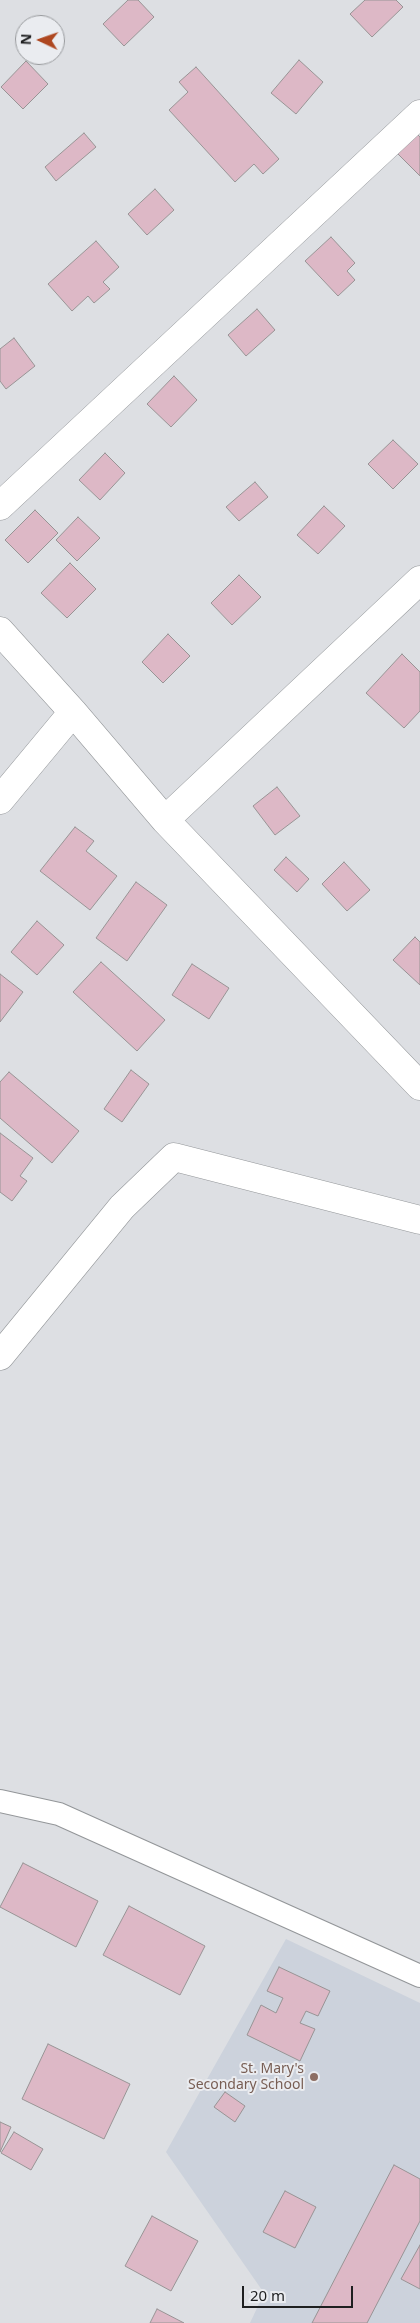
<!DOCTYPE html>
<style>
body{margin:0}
#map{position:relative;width:420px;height:2323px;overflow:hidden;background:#dddfe3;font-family:"Noto Sans",sans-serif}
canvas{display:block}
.north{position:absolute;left:15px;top:15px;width:50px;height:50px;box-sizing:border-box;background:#eaecf0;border:1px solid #989a9d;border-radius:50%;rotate:273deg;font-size:14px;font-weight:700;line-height:20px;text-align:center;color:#1e1f20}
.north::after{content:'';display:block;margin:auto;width:18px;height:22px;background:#ae4720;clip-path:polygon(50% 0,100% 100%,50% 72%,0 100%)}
.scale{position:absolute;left:242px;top:2286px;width:111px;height:22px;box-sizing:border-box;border:2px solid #1e1f20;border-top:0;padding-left:6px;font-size:15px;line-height:18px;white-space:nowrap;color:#1e1f20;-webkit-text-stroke:4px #eaecf0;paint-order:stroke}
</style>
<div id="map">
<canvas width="420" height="2323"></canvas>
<div class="north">N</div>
<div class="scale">20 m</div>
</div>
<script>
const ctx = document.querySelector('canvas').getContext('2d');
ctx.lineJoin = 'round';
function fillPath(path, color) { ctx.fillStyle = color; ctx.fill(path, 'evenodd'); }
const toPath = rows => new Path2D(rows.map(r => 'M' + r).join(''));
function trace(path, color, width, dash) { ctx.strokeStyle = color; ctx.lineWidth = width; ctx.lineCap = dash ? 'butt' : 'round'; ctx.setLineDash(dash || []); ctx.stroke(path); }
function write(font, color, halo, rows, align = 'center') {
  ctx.font = font + ' "Noto Sans",sans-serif'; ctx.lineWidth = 4; ctx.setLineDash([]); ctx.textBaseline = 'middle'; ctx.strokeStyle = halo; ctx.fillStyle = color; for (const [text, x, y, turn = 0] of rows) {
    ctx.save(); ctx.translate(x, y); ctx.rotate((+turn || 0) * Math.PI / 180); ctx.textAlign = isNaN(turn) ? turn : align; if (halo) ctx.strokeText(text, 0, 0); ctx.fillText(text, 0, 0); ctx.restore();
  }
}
fillPath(toPath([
 [286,1939,420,2003,420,2323,250,2323,264,2293,166,2152]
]), '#ccd2dc');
const building = toPath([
 [128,0,138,0,154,17,124,46,103,24,128,0],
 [365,0,396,0,403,7,372,37,350,14,365,0],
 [299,60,323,82,296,114,271,93,299,60],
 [26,61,48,84,23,109,1,87,26,61],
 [196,67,279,159,263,174,254,164,235,182,169,110,188,92,179,82,196,67],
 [409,126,420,137,420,176,390,146,409,126],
 [84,133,96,147,56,181,45,167,84,133],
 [155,189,174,210,147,235,128,214,155,189],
 [331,237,355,263,347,271,355,280,338,296,305,261,331,237],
 [96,241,119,267,103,282,110,289,94,303,88,296,72,311,48,284,96,241],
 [257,309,275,330,246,356,228,335,257,309],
 [14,338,35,366,6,389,0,381,0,349,14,338],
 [174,376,197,400,171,427,147,404,174,376],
 [393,440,418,464,393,489,368,464,393,440],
 [105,453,125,473,100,500,79,480,105,453],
 [255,482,268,497,239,521,226,507,255,482],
 [324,506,345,526,318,554,297,535,324,506],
 [35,510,58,533,28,563,5,540,35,510],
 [78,517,100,538,77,561,56,540,78,517],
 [70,563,96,589,67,618,41,593,70,563],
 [239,575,261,597,232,625,211,603,239,575],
 [168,634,190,656,163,683,142,662,168,634],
 [402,654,420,672,420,711,404,728,366,693,402,654],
 [277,787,300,816,275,835,253,806,277,787],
 [75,827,94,841,86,851,117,876,90,910,40,871,75,827],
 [286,857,309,879,297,892,274,870,286,857],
 [344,862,370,890,347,911,322,884,344,862],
 [136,882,167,905,127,961,96,938,136,882],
 [37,921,64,945,37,975,11,952,37,921],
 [415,937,420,942,420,985,393,960,415,937],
 [101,962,165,1020,137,1051,73,992,101,962],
 [192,964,229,988,209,1019,172,995,192,964],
 [0,974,23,992,0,1022,0,974],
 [131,1070,149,1084,122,1122,104,1109,131,1070],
 [9,1072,79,1131,52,1163,0,1118,0,1082,9,1072],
 [0,1133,33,1158,20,1176,27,1181,12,1201,0,1192,0,1133],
 [23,1863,98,1901,76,1947,0,1907,23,1863],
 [129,1906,205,1946,180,1995,103,1955,129,1906],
 [279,1967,330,1991,318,2016,306,2011,300,2023,315,2029,300,2061,247,2035,261,2005,276,2013,283,1998,267,1991,279,1967],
 [48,2044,130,2084,104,2139,22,2099,48,2044],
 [225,2092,245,2106,235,2122,214,2107,225,2092],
 [0,2122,11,2127,0,2152,0,2122],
 [14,2132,43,2149,31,2170,1,2153,14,2132],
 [394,2165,420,2179,420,2221,367,2323,312,2323,394,2165],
 [285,2191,316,2207,295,2248,263,2232,285,2191],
 [152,2216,198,2241,171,2291,125,2266,152,2216],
 [420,2245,420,2289,401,2279,420,2245],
 [157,2309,184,2323,150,2323,157,2309]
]);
fillPath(building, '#ddb8c6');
trace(building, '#989495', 1);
const service = toPath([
 [0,1801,59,1814,420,1976]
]);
const minor = toPath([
 [0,506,420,114],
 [0,631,73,712,165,820,420,1086],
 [0,800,73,712],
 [165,820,420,580],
 [0,1356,122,1207,174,1157,420,1220]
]);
trace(service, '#939699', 24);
trace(minor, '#939699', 29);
trace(service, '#fff', 22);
trace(minor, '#fff', 28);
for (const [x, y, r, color] of [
 [314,2077,5,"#8d6e63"]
]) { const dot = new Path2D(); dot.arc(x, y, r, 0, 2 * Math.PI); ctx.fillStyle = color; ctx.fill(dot); trace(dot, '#eaecf0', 2); }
write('14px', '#785e54', '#eaecf0', [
 ["St. Mary's",304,2069],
 ["Secondary School",304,2085]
], 'right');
</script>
